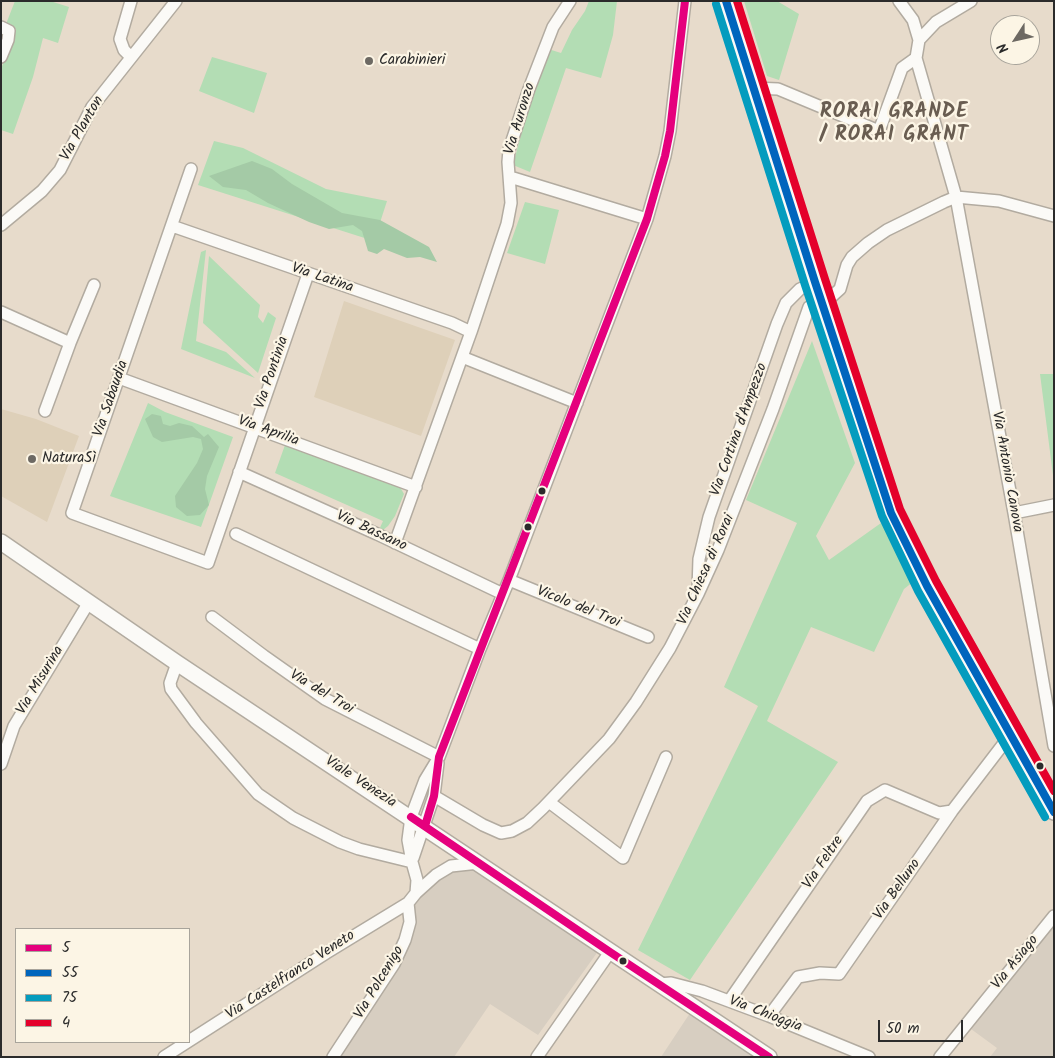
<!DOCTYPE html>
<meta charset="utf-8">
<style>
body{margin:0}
#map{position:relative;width:1055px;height:1058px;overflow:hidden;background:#e7dbcb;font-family:Kalam,sans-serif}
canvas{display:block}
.frame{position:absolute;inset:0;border:2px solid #2b2b2b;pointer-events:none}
.legend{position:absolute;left:15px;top:928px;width:175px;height:115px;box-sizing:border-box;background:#fcf5e5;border:1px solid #a8a49b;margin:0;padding:6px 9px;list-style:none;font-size:15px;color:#2b2b2b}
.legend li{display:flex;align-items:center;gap:10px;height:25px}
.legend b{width:25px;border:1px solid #a8a49b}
.north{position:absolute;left:990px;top:15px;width:50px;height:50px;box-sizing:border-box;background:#fcf5e5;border:1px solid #a8a49b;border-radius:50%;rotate:235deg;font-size:14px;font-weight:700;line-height:20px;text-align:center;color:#2b2b2b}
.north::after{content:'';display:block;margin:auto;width:18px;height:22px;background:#6d6963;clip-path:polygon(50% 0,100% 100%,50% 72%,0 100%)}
.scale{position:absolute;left:878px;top:1020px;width:85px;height:22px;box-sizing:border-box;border:2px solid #2b2b2b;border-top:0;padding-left:6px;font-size:15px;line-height:18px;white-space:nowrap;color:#2b2b2b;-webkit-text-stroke:4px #fcf5e5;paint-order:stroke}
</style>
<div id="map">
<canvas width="1055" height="1058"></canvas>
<div class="frame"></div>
<ul class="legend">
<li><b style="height:6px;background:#e5007d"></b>5</li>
<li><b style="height:6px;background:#0065bd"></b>55</li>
<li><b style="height:6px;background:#049cbe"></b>75</li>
<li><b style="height:6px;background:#e4002b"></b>4</li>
</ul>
<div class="north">N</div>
<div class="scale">50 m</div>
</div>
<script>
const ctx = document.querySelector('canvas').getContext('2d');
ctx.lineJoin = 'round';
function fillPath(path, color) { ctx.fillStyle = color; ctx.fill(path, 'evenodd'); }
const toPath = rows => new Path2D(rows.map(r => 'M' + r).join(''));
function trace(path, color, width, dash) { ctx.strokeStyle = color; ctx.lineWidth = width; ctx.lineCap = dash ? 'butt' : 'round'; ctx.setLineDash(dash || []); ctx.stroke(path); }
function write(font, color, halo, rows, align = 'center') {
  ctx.font = font + ' Kalam,sans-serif'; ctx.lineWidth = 4.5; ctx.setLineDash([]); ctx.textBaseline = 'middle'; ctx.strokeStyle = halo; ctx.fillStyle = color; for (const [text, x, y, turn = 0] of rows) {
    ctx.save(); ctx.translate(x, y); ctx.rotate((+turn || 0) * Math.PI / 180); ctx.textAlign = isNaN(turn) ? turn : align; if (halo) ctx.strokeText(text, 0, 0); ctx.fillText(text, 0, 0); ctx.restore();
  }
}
fillPath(toPath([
 [344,301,455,340,421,436,314,397],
 [1,409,36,419,79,436,47,522,1,496]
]), '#ded0b9');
fillPath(toPath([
 [476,868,599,950,538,1035,490,1004,454,1057,339,1057,396,970,411,903,431,883,452,870],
 [1054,926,1054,1057,990,1057,997,1048,971,1029],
 [692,1010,762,1057,661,1057]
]), '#d7cec1');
fillPath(toPath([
 [15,1,50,1,69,7,58,43,43,38,33,77,13,134,1,130,1,69,16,29,6,24],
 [589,1,617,1,613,35,601,78,566,68,530,172,513,165,541,59,545,48,561,53,572,30,585,11],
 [744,1,777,1,799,14,779,80,767,76],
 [212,57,267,73,254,113,199,91],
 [214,141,243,148,326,189,387,201,374,241,198,185],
 [525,202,559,210,545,264,507,253],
 [206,250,196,341,226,352,255,378,181,349,201,252],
 [209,256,260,305,258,317,263,323,268,312,276,318,258,373,203,323],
 [812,341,855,463,816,536,829,560,881,523,918,578,904,589,874,652,811,627,767,721,838,762,690,980,638,950,758,706,724,687,797,523,746,500],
 [1040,374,1054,374,1054,483],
 [148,403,165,412,233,437,201,527,110,496],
 [285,445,400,487,404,494,395,516,388,526,383,530,379,530,383,521,275,473]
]), '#b3ddb4');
fillPath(toPath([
 [252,161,272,169,292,184,342,213,380,220,429,247,437,262,420,257,407,258,384,249,377,254,368,251,362,231,353,225,329,229,309,222,268,203,246,190,223,187,209,176],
 [152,414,161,416,163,424,170,426,179,423,192,426,204,437,208,434,219,447,207,476,205,489,209,505,200,515,187,516,176,507,175,496,197,463,203,449,201,439,193,437,162,442,153,437,145,419]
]), '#a4caa6');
const minor = toPath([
 [899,1,913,20,919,40,916,58,956,197,1014,513,1054,746],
 [1,27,9,31,8,40,1,57],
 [919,40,936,22,971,1],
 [131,57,124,50,120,39,131,1],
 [753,88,778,89,879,131,902,68,916,58],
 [191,169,72,513,208,563,308,274],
 [510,177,647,219],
 [1,225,42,191,60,170,92,107,176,1],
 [172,226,452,323,471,332],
 [830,298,840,289,847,265,852,257,868,243,887,230,944,202,956,197,999,201,1054,216],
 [1,312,70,343,45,411],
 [70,343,94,285],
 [462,357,577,403],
 [119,378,416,487],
 [239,472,377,534,503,594],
 [1014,513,1054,505],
 [236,534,480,649],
 [395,543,471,332,507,224,511,203,508,162,509,150,529,89,553,27,570,1],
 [509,580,648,637],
 [698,589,699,559,709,517,777,324,786,303,800,289,815,282],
 [212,617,264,656,325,699,439,757],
 [177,663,170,683,171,689,196,723,258,794,293,818,340,842,359,849,412,862],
 [1,764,14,726,89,602],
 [434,796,483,825,501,833,512,831,527,823,543,808,609,739,636,702,670,648,698,594,718,550,773,409,809,307],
 [549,802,623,858,666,757],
 [413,858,434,796,438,763],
 [416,893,417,880,412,862,408,840,411,817,425,780,439,757,480,649,509,580,647,219,665,156,670,131,685,1],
 [659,984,671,983,702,991,769,1016,869,1057],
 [729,1001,867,801,885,790,939,813,952,811],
 [769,1016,798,977,820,973,839,974,952,811,1011,734],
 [164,1057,326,953,408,903,416,893,436,875,451,866,479,863],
 [333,1057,394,964,405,940,410,922,408,903],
 [537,1057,610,952],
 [940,1057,1054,916]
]);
const major = toPath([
 [726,1,815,282,891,513,927,586,1054,812],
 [1,542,177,663,769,1057]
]);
trace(minor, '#b2aba0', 14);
trace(major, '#b2aba0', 18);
trace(minor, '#fbfaf7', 11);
trace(major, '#fbfaf7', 15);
trace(toPath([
 [411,817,610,952,769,1057],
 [425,826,434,796,439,757,647,219,665,156,670,131,685,1]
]), '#e5007d', 8);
trace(toPath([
 [726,1,815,282,891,513,927,586,1054,812]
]), '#0065bd', 8);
trace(toPath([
 [716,4,805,285,882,516,918,591,1045,817]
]), '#049cbe', 8);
trace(toPath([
 [737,1,825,279,900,509,936,581,1054,791]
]), '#e4002b', 8);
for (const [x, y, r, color] of [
 [369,61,5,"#6d6963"],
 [32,459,5,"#6d6963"],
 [542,491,4.5,"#2b2b2b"],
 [528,527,4.5,"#2b2b2b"],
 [1040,766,4.5,"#2b2b2b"],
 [623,961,4.5,"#2b2b2b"]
]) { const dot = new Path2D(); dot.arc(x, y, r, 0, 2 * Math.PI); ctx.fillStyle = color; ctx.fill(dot); trace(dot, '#fcf5e5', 2); }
write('15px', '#2b2b2b', '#fcf5e5', [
 ["Carabinieri",379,61],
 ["NaturaSì",42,459]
], 'left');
write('15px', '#2b2b2b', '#fcf5e5', [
 ["Via Auronzo",521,119,-73],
 ["Via Planton",83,129,-60],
 ["Via Latina",322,279,19],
 ["Via Pontinia",273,373,-71],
 ["Via Sabaudia",112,399,-71],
 ["Via Cortina d'Ampezzo",740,430,-70],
 ["Via Aprilia",268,432,20],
 ["Via Antonio Canova",1006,472,80],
 ["Via Bassano",371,532,25],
 ["Via Chiesa di Rorai",707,570,-66],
 ["Vicolo del Troi",578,608,22],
 ["Via Misurina",41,681,-59],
 ["Via del Troi",321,693,31],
 ["Viale Venezia",360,783,33],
 ["Via Feltre",824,863,-56],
 ["Via Belluno",898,890,-55],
 ["Via Asiago",1016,963,-51],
 ["Via Castelfranco Veneto",291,976,-33],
 ["Via Polcenigo",380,983,-59],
 ["Via Chioggia",765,1015,21]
]);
ctx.letterSpacing = '1px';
write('bold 20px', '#695d51', '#fcf5e5', [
 ["RORAI GRANDE",894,114],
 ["/ RORAI GRANT",894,137]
]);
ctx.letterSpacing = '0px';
</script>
